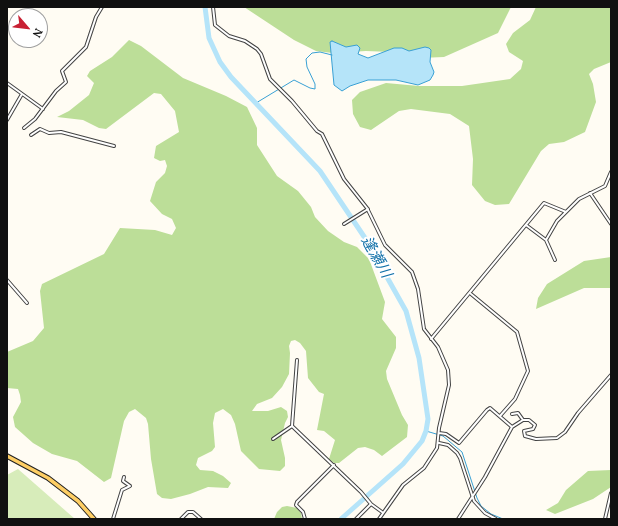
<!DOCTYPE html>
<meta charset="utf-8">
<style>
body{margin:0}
#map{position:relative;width:618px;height:526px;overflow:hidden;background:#fffcf3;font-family:"PT Serif",serif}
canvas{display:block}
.frame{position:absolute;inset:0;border:8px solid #101010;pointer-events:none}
.north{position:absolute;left:8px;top:8px;width:40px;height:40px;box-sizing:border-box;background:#fff;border:1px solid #9f9f9f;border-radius:50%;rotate:118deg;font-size:11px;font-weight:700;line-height:16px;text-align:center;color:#101010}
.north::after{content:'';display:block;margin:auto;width:14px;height:18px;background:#c82033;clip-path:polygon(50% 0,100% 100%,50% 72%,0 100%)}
</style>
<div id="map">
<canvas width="618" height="526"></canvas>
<div class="frame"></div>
<div class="north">N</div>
</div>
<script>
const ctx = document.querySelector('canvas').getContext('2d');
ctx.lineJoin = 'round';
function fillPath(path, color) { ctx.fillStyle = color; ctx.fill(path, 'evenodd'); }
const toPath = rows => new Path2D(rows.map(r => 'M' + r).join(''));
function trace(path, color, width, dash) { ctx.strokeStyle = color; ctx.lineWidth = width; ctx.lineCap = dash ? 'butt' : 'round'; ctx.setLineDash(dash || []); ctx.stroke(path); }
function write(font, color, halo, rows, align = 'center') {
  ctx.font = font + ' "PT Serif","Noto Sans JP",serif'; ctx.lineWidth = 4; ctx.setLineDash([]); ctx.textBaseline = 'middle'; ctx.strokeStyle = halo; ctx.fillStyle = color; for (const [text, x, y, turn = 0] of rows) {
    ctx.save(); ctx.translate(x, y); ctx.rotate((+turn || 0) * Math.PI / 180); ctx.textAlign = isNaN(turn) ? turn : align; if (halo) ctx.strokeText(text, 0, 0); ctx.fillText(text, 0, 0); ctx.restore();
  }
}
fillPath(toPath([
 [18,469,75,519,7,519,7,475]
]), '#d7ecba');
fillPath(toPath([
 [244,7,511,7,498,33,444,57,420,58,391,52,366,51,333,53,316,51,294,40],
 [536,7,611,7,611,62,594,69,589,74,593,84,596,102,585,132,564,142,549,144,541,151,509,204,495,205,485,201,472,185,473,159,469,126,450,114,411,109,399,111,371,130,360,127,353,114,352,100,360,92,386,83,419,86,462,86,510,79,521,69,523,61,509,52,506,44,513,33,530,20],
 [129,40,141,46,183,78,226,96,247,107,257,128,257,145,277,176,298,191,311,207,315,217,328,231,344,242,357,247,369,259,385,302,382,319,396,337,396,348,386,371,387,379,402,415,408,425,407,437,382,456,374,450,365,447,358,448,339,463,334,463,329,459,335,440,324,431,317,430,324,394,319,392,308,378,306,351,300,343,295,340,291,341,289,346,290,353,289,374,282,387,272,398,257,404,252,411,268,411,281,407,287,411,288,417,285,423,281,440,285,458,285,466,280,471,259,469,241,451,235,424,231,415,223,409,215,413,213,423,215,447,212,451,198,458,196,465,200,470,213,471,223,476,231,483,228,488,208,487,190,494,171,499,162,498,157,494,151,459,148,424,146,418,135,409,129,412,124,421,111,478,104,482,77,461,52,454,33,443,15,427,13,417,21,402,20,395,18,389,7,388,7,352,33,341,44,328,40,291,42,284,104,254,120,228,155,230,172,235,176,228,172,219,162,214,150,201,156,182,165,173,167,166,165,160,160,161,154,158,156,146,179,132,175,111,161,94,154,93,106,129,99,128,83,120,57,117,69,111,89,95,94,83,87,76,90,71,112,57],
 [611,257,611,288,584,288,536,309,538,298,547,284,584,261],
 [611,470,611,487,593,499,555,514,546,510,558,503,566,490,588,471],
 [287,506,297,508,301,513,302,519,274,519,277,512,282,507]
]), '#bcde98');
const water = toPath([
 [332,41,346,47,357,45,360,48,358,54,368,58,394,48,402,48,409,51,425,47,429,48,431,50,430,62,434,72,433,75,430,80,418,85,396,80,368,80,350,86,342,91,334,85,330,42,332,41]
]);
fillPath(water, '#b5e4f9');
trace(water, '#39a0d4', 1);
trace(toPath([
 [256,103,294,80,310,88,315,89,315,84,307,67,306,59,312,53,320,52,332,55],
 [426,431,443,436,462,452,477,498,481,506,491,514,503,519]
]), '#39a0d4', 1);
trace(toPath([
 [205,7,209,38,220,62,231,77,320,171,365,238,406,311,419,358,428,419,426,431,422,441,403,464,341,519]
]), '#b5e4f9', 5);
const minor = toPath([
 [213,7,215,25,229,36,245,41,257,49,261,54,270,79,292,101,317,131,322,134,344,179,367,208,385,245,412,272,418,289,424,329,438,347,448,370,449,385,439,428,437,448,424,468,403,485,379,519],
 [7,83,43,109],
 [7,120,22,94],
 [24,128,35,119,56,91,66,82,62,71,86,47,96,17,102,7],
 [31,135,40,129,49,133,61,132,114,146],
 [590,193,611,224],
 [344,224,368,209],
 [526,225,546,240,557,221,579,199,605,186,611,172],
 [546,240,555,260],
 [7,280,27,303],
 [471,294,517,332,528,371,515,399,500,416],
 [431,339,544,203,566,212],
 [297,360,292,426,361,492,371,504],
 [512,414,518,413,523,420],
 [512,427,523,420,529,420,535,425,533,429,524,431,525,436,536,439,557,438,565,432,578,413,611,375],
 [439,433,446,434,459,443,487,410,490,408,512,427,485,477,458,519],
 [273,439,292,426],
 [439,443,448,445,457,453,460,458,474,501,485,513,496,519],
 [113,519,122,490,130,486,123,481,124,477],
 [181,519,188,512,193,512,201,519],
 [305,519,303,512,296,505,297,502,334,465],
 [356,519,371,504,382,512],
 [605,519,611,493]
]);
const primary = toPath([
 [7,456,48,478,78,501,94,519]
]);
trace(minor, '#434343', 4);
trace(primary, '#212121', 5.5);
trace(minor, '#fff', 2);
trace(primary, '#fece64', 3.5);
write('italic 15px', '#1271a9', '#fff', [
 ["逢瀬川",376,257,60]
]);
</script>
